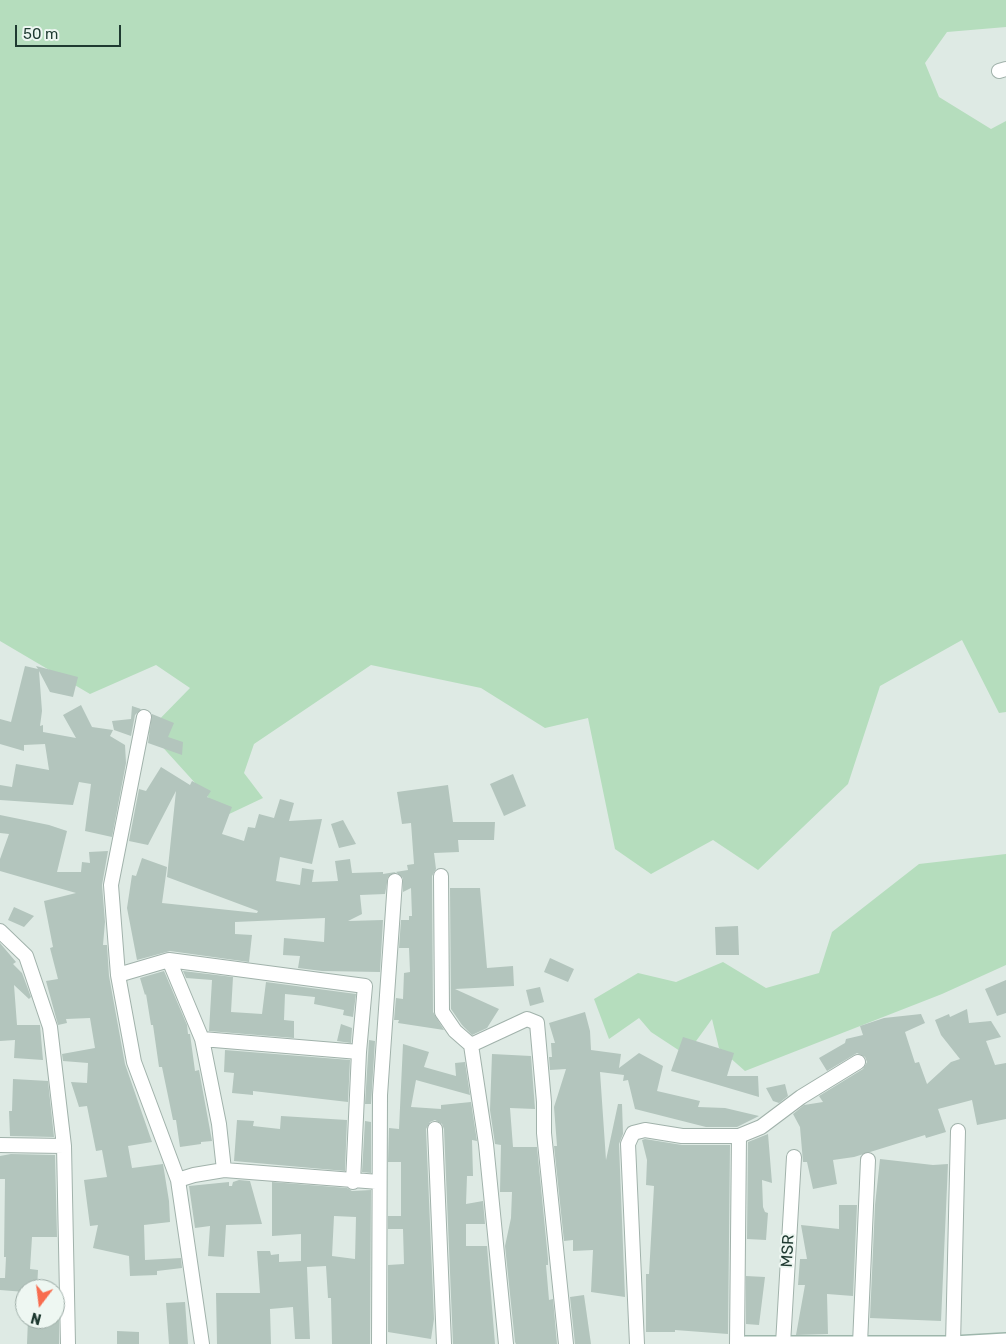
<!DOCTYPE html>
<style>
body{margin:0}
#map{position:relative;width:1006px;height:1344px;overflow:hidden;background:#deeae4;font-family:Rubik,sans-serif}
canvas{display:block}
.north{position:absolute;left:15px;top:1279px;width:50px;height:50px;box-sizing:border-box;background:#eef7f2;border:1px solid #9baba5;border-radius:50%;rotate:195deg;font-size:14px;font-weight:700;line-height:20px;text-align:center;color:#1f3a31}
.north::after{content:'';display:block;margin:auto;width:18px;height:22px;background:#f86c4e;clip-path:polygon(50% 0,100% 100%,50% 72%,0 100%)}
.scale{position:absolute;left:15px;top:25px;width:106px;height:22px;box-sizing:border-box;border:2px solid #1f3a31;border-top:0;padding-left:6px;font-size:15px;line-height:18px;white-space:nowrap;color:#1f3a31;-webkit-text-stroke:4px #eef7f2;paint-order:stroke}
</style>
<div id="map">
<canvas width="1006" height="1344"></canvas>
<div class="north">N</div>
<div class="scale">50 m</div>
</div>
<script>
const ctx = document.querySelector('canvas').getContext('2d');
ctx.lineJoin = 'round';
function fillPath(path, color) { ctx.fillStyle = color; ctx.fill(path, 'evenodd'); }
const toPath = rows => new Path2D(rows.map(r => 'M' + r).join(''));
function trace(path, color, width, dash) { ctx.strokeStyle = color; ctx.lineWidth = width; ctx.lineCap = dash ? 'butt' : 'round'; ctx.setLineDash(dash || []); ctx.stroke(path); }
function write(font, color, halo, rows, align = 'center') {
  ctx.font = font + ' Rubik,sans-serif'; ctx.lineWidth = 4; ctx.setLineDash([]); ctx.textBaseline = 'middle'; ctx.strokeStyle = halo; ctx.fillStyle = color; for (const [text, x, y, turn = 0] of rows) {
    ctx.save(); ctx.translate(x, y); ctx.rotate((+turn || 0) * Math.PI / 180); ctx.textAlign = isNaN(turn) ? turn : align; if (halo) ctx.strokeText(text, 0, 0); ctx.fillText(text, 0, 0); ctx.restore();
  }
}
fillPath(toPath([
 [0,0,1006,0,1006,27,947,32,925,63,939,97,991,129,1006,121,1006,712,999,713,962,640,880,686,848,784,758,870,713,840,651,874,615,849,588,718,545,728,481,688,371,665,254,744,244,773,263,798,225,816,148,731,190,688,156,665,90,694,0,641],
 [1006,854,1006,965,942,994,745,1071,719,1048,712,1019,686,1055,651,1032,639,1018,609,1039,594,999,638,973,676,982,723,962,766,988,819,973,832,932,919,864]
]), '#b5ddbd');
fillPath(toPath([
 [25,666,38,669,36,666,78,677,73,697,50,692,39,671,42,711,40,726,43,725,43,732,76,738,63,715,81,705,92,727,113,730,110,736,125,745,126,763,112,837,85,831,91,784,79,782,73,805,0,800,0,785,12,787,16,764,49,770,45,744,24,745,24,751,0,744,0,719,11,722],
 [132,706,141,709,135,715,131,736,114,730,112,721,131,719],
 [152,714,174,723,168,737,183,742,182,755,148,743],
 [161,767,190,785,192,781,211,791,207,797,232,807,222,834,244,841,248,827,255,828,259,814,274,818,280,799,294,803,289,821,322,819,312,864,280,857,276,881,300,885,302,868,314,870,312,882,338,881,335,861,350,859,352,873,383,872,383,874,408,870,407,865,414,864,411,823,402,824,397,792,448,785,453,822,495,822,494,840,458,840,459,852,434,853,436,869,432,876,433,1012,444,1030,398,1023,399,1020,394,1020,396,998,403,999,404,973,410,972,409,948,399,948,401,920,409,920,409,916,412,916,411,888,403,892,403,878,396,872,388,877,385,894,360,895,362,914,348,921,383,920,380,972,322,971,298,968,300,956,283,955,284,938,324,942,325,918,235,922,235,934,252,935,249,962,170,951,137,960,127,908,132,875,136,876,142,858,167,867,162,903,257,913,258,911,167,877,176,791,148,845,129,841,139,789,146,791],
 [513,774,526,806,504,816,490,784],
 [0,815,49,825,67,831,57,872,81,872,82,862,90,863,89,852,108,851,102,885,105,922,103,945,107,945,109,976,125,1064,152,1142,128,1146,132,1168,163,1164,169,1201,170,1222,144,1225,145,1260,181,1258,182,1268,157,1271,157,1275,130,1276,129,1256,93,1248,98,1225,90,1226,84,1180,107,1177,102,1150,96,1151,87,1106,79,1107,71,1082,87,1083,88,1063,63,1061,62,1054,95,1048,90,1018,66,1019,67,1023,58,1025,46,981,58,979,50,948,53,947,44,901,76,893,0,871,0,859,9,834,0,833],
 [343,820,356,844,339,848,331,824],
 [450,888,480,888,487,968,513,966,514,986,455,989,499,1009,487,1028,472,1035,462,1025,451,1009],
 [14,907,34,916,24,927,8,920],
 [738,926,739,955,716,955,715,927],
 [0,943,16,962,13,964,22,973,31,997,29,999,14,985,17,1025,40,1025,43,1060,14,1058,15,1040,0,1041],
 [550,958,574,969,568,982,544,972],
 [164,971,187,1025,188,1034,190,1034,195,1071,199,1070,212,1141,201,1142,201,1144,180,1147,176,1120,173,1120,162,1067,159,1067,153,1025,151,1025,146,994,145,995,140,978],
 [183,971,233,977,231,1012,262,1014,266,982,356,994,353,1017,343,1015,344,1010,314,1004,315,997,285,994,284,1020,294,1021,294,1038,209,1031,212,980,186,978],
 [1006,980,1006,1013,997,1016,985,989],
 [540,987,544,1002,530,1006,526,990],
 [967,1009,969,1023,991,1021,1001,1037,986,1041,995,1065,1006,1063,1006,1119,977,1125,972,1100,938,1109,946,1132,926,1138,925,1135,854,1157,833,1160,837,1184,813,1189,807,1162,803,1162,800,1127,793,1114,804,1105,823,1102,819,1096,863,1069,867,1062,865,1057,857,1053,827,1071,819,1058,845,1043,846,1039,863,1035,860,1026,884,1018,921,1014,925,1023,905,1032,915,1063,919,1062,927,1084,951,1062,960,1059,941,1035,935,1020,949,1014,950,1017],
 [585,1012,590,1031,591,1050,621,1054,619,1068,639,1053,663,1066,657,1091,700,1101,698,1107,725,1108,759,1116,737,1127,706,1127,635,1109,628,1080,623,1081,624,1075,600,1072,606,1160,618,1104,622,1104,623,1134,619,1144,625,1297,591,1292,593,1250,573,1251,573,1240,564,1241,554,1146,557,1146,554,1107,566,1069,550,1070,549,1057,552,1057,551,1043,555,1043,549,1023],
 [341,1024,352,1028,351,1043,337,1041],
 [683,1037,734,1053,727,1076,758,1076,759,1097,671,1071],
 [369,1040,375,1041,371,1104,365,1104],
 [403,1044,429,1052,424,1067,456,1076,455,1063,465,1062,470,1095,416,1080,411,1107,441,1109,441,1105,471,1102,477,1141,472,1140,473,1176,467,1176,466,1204,483,1201,485,1224,466,1224,466,1246,487,1246,495,1344,453,1344,444,1129,442,1124,435,1120,430,1122,426,1129,434,1319,431,1339,388,1332,388,1265,404,1264,403,1229,388,1229,388,1216,401,1216,401,1162,388,1162,389,1128,399,1129],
 [225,1050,350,1060,348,1102,253,1091,253,1095,232,1093,234,1073,224,1072],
 [492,1054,531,1056,535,1109,510,1108,513,1147,537,1147,548,1259,548,1265,546,1265,549,1300,553,1299,557,1344,516,1344,515,1342,505,1246,511,1218,512,1192,500,1192,501,1145,495,1144,490,1110],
 [13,1079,48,1081,54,1137,10,1136,9,1111,12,1111],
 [785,1084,788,1096,779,1103,773,1101,766,1088],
 [281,1116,347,1120,345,1171,234,1161,237,1120,254,1121,253,1126,280,1129],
 [365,1121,371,1122,371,1173,362,1172],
 [768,1134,772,1183,762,1180,763,1207,765,1212,768,1213,766,1240,747,1239,748,1142],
 [645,1139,682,1145,730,1145,728,1334,675,1330,675,1332,646,1332,646,1274,649,1274,654,1186,646,1185,647,1160,642,1140],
 [11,1154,55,1155,57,1237,32,1237,30,1269,38,1270,37,1289,25,1289,25,1292,0,1290,0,1278,5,1278,6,1257,4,1257,5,1179,0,1179,0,1156],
 [880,1159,933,1165,948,1164,941,1321,870,1318,875,1205],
 [239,1180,250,1181,262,1224,226,1225,224,1257,208,1256,210,1226,195,1228,189,1186,229,1182,229,1186,232,1186,233,1182],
 [272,1182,347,1188,352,1191,371,1190,370,1344,332,1344,331,1298,328,1298,326,1266,307,1267,310,1339,295,1339,293,1307,270,1309,271,1344,217,1344,216,1293,260,1293,257,1251,270,1251,271,1255,279,1254,279,1262,301,1261,301,1234,272,1236],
 [334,1216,356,1217,355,1259,332,1256],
 [839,1205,857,1205,853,1296,827,1294,828,1334,796,1335,805,1285,798,1285,800,1259,807,1259,801,1225,839,1229],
 [746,1276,765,1277,759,1325,746,1324],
 [584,1295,591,1344,575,1344,570,1297],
 [185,1302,188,1344,169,1344,166,1303],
 [28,1319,59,1319,59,1344,27,1344],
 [117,1331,139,1332,139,1344,117,1344]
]), '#b3c5bd');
const street = toPath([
 [999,71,1006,69],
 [144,717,111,885,118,975,134,1062,178,1180,202,1344],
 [441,876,442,1012,455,1031,471,1045,486,1144,506,1344],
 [0,931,26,956,50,1027,64,1146,68,1344],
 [169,960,202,1039,219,1124,224,1170],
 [118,975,169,960,365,986,359,1052,353,1182],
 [202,1039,359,1052],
 [471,1045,527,1019,537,1023,544,1102,544,1133,566,1344],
 [435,1129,444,1344],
 [0,1145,64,1146],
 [178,1180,194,1175,224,1170,379,1182],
 [379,1344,380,1095,395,881],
 [637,1344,628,1144,633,1133,645,1130,682,1136,739,1136,761,1127,801,1097,858,1062],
 [737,1344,739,1136],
 [783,1344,794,1157],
 [860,1344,868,1160],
 [953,1344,958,1131]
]);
const secondary = toPath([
 [745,1344,953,1344,1006,1341]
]);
trace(street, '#a1b2ab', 16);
trace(secondary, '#9db6ab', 18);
trace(street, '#fff', 14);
trace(secondary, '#fff', 15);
write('16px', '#1f3a31', '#eef7f2', [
 ["MSR",788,1251,-87]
]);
</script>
